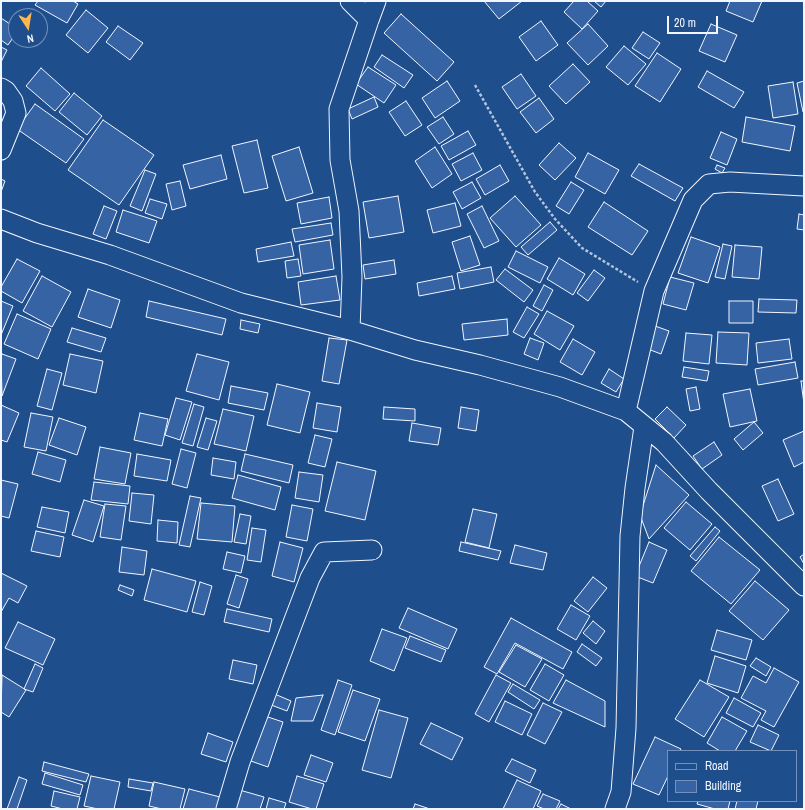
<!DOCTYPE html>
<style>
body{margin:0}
#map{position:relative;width:805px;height:810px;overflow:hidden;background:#1f4e8c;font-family:"Archivo Narrow",sans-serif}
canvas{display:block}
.frame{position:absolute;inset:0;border:2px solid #f2f6ff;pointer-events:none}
.legend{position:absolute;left:667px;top:750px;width:130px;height:52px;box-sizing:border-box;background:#1f4e8c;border:1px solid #7391ba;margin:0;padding:5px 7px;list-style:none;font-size:12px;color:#f2f6ff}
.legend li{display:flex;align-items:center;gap:8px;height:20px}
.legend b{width:20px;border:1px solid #7391ba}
.north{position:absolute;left:8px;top:8px;width:40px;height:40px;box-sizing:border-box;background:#1f4e8c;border:1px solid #7391ba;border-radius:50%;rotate:168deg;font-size:11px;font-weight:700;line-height:16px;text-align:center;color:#f2f6ff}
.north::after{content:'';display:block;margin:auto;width:14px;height:18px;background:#ffb74d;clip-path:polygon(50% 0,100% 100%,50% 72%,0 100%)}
.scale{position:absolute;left:667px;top:16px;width:51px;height:18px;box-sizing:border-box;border:2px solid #f2f6ff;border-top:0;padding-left:5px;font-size:12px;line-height:14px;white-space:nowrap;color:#f2f6ff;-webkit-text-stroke:3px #1f4e8c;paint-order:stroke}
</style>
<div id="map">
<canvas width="805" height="810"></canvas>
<div class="frame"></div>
<ul class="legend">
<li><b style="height:5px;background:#1f4e8c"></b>Road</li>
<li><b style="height:11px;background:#3563a3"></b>Building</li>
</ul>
<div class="north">N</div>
<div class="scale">20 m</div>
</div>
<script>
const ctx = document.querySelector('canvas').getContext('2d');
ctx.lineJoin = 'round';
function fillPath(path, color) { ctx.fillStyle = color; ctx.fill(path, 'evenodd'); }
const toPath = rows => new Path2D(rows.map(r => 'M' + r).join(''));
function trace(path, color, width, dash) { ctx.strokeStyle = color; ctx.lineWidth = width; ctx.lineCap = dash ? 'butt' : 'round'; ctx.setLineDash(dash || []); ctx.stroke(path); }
const building = toPath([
 [38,1,73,1,78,4,67,23,35,5,38,1],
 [484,1,522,1,499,19,484,1],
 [574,1,587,1,598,11,582,29,564,12,574,1],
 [594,1,606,1,601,7,594,1],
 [730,1,762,1,753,22,726,11,730,1],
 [86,10,108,28,88,53,66,35,86,10],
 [401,14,454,62,437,81,384,33,401,14],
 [1,18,16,28,16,33,8,45,1,40,1,18],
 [541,21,558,45,536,61,519,37,541,21],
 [588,24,608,46,588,65,567,43,588,24],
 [711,24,737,35,725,62,699,51,711,24],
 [118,26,143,43,130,60,106,42,118,26],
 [643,32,660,43,649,59,632,48,643,32],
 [624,46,646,64,628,85,606,67,624,46],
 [1,47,7,50,1,62,1,47],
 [657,53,681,69,660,102,635,86,657,53],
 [382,55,413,75,404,88,374,67,382,55],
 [573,64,590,82,566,104,549,86,573,64],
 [368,67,396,85,384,103,356,84,368,67],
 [41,68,70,94,55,111,26,86,41,68],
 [707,71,744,92,734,108,698,87,707,71],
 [521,74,536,96,517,109,502,87,521,74],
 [447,81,460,101,435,118,422,98,447,81],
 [804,81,804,112,803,112,797,83,804,81],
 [793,82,798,114,773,118,768,86,793,82],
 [74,93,102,116,87,135,59,112,74,93],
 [374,97,378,107,352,119,348,109,374,97],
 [539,98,554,119,536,133,520,112,539,98],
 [406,101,422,125,405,136,389,112,406,101],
 [35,104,84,139,66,163,17,129,35,104],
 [443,117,454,134,439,144,427,127,443,117],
 [746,117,795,126,790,151,742,142,746,117],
 [103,120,154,155,119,205,68,170,103,120],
 [468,131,476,145,449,160,441,146,468,131],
 [721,132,737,139,727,165,710,158,721,132],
 [257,140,268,188,244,193,232,146,257,140],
 [559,143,576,158,555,180,539,165,559,143],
 [299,147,313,193,286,201,272,156,299,147],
 [435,147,452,174,432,188,415,161,435,147],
 [473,153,482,170,461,181,452,164,473,153],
 [588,153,619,170,605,194,575,177,588,153],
 [221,155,227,179,190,189,183,165,221,155],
 [639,164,683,188,675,201,631,176,639,164],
 [500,165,509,181,485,195,476,179,500,165],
 [717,165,725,168,722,173,715,169,717,165],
 [145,170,156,174,142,211,130,206,145,170],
 [1,179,5,181,1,192,1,179],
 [180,181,186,206,172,210,166,184,180,181],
 [472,182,481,198,462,209,453,192,472,182],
 [571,182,584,190,569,214,556,206,571,182],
 [398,196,404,232,369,238,363,202,398,196],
 [515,196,541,225,516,247,490,218,515,196],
 [329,197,332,218,301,224,297,203,329,197],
 [150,199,167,204,162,219,145,213,150,199],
 [604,202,648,231,632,255,588,227,604,202],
 [455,203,461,226,433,233,427,210,455,203],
 [104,206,117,211,106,239,93,234,104,206],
 [482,206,499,241,484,248,467,214,482,206],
 [123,210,157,221,149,243,116,232,123,210],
 [799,214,804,215,804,230,797,229,799,214],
 [550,222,557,230,528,255,521,247,550,222],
 [331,223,333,235,295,242,292,229,331,223],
 [470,236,480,265,461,271,452,242,470,236],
 [691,237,720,247,708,283,678,273,691,237],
 [330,240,334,269,303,274,299,245,330,240],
 [291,242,294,256,258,262,256,249,291,242],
 [723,244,732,246,725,279,715,277,723,244],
 [735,245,762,247,759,279,732,277,735,245],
 [516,251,548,267,540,283,508,267,516,251],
 [559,258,585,274,573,295,547,279,559,258],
 [17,259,40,271,22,303,1,291,1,287,17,259],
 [298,259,301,276,287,278,285,261,298,259],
 [394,260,396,274,365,279,363,265,394,260],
 [491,267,494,282,460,289,457,273,491,267],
 [505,269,533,290,524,302,496,280,505,269],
 [594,270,605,278,588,301,577,293,594,270],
 [42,276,71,292,52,327,23,311,42,276],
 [336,276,340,300,301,305,298,282,336,276],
 [452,276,455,289,419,296,417,283,452,276],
 [670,277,694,283,686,310,663,304,670,277],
 [544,285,553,290,542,311,533,306,544,285],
 [88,289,120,300,111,328,78,317,88,289],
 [759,299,797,300,796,313,758,312,759,299],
 [1,301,13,306,1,335,1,301],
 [149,301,226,319,222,335,146,317,149,301],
 [729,301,753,301,753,323,729,323,729,301],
 [527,307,539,314,524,338,513,332,527,307],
 [547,311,574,326,560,350,534,334,547,311],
 [17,314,51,329,38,359,4,344,17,314],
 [507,319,508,335,464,340,462,324,507,319],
 [241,320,260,324,258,333,240,329,241,320],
 [655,326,669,331,661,354,648,349,655,326],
 [72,328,106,338,101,352,67,342,72,328],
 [718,332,749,333,747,365,716,363,718,332],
 [686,333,712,335,709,364,683,361,686,333],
 [329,338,347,340,339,384,322,381,329,338],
 [530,338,544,343,538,360,524,354,530,338],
 [573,339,595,352,582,375,560,362,573,339],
 [789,339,792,359,758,363,756,343,789,339],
 [2,354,16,359,2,396,1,357,2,354],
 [70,354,103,361,96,393,63,385,70,354],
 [197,354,229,362,219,400,186,391,197,354],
 [795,362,798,378,758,385,755,369,795,362],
 [684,367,709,371,707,381,682,377,684,367],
 [47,369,62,373,52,410,37,406,47,369],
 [609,369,624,379,616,392,601,383,609,369],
 [801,381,804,381,804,404,801,381],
 [277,384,310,392,300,433,267,425,277,384],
 [231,386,268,393,264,410,228,403,231,386],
 [696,387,700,409,690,411,686,389,696,387],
 [750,389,757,421,730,427,723,394,750,389],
 [176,398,192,402,180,440,165,435,176,398],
 [317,403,341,407,337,432,313,428,317,403],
 [194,404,204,407,193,446,182,443,194,404],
 [1,405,19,413,7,442,1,440,1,405],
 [384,407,415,409,415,421,383,419,384,407],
 [461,407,479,410,476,431,458,428,461,407],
 [667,407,686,425,674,438,655,419,667,407],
 [223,409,254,416,246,451,214,444,223,409],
 [31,413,53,417,46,451,24,447,31,413],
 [140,413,168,419,162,446,134,440,140,413],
 [59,418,86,427,77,455,49,445,59,418],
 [206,418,217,421,208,450,197,447,206,418],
 [754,422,763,433,743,450,734,439,754,422],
 [412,423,441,428,438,445,409,441,412,423],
 [804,431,804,462,794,467,783,440,804,431],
 [315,435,332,439,325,467,308,463,315,435],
 [714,442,722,455,702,469,693,456,714,442],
 [100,447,131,453,125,484,94,479,100,447],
 [181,449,196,453,187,488,172,484,181,449],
 [38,452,66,460,60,482,32,474,38,452],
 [137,454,171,460,167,481,134,476,137,454],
 [245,454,293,465,289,483,241,471,245,454],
 [213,458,236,462,234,479,211,475,213,458],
 [337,462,376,471,365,520,325,511,337,462],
 [656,465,689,495,649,539,640,515,656,465],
 [299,472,323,475,319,502,295,498,299,472],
 [238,475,281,487,275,510,232,498,238,475],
 [778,479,794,514,778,521,762,486,778,479],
 [1,480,18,484,9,518,1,516,1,480],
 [94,482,130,486,128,504,91,500,94,482],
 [132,493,154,495,151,524,129,521,132,493],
 [190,496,201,498,190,547,179,545,190,496],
 [84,500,104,506,93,542,72,535,84,500],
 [686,502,712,524,690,550,664,528,686,502],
 [201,503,235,506,232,542,197,539,201,503],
 [105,504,126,506,121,540,100,537,105,504],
 [292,505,313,509,307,541,286,537,292,505],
 [42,507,69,512,65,533,37,527,42,507],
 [473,509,497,514,489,548,465,542,473,509],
 [240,514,251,516,246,544,234,542,240,514],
 [158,520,178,522,177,543,157,541,158,520],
 [715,527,720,531,696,561,690,556,715,527],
 [252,528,266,530,261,562,247,560,252,528],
 [36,531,64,537,60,557,31,551,36,531],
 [719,537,760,570,731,604,691,571,719,537],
 [280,542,303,548,294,582,272,576,280,542],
 [461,542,501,551,498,560,459,551,461,542],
 [649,542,667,550,653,583,635,576,649,542],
 [515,545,547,553,543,570,510,563,515,545],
 [122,547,147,551,144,575,119,572,122,547],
 [227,552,245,556,241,573,223,569,227,552],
 [804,554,804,564,800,557,804,554],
 [152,569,196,581,187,612,144,600,152,569],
 [1,573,27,586,18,603,9,598,1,612,1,573],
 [236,575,248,579,239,608,227,604,236,575],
 [593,577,607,588,588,612,574,601,593,577],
 [755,581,789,610,763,640,729,611,755,581],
 [200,582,212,586,204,615,192,612,200,582],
 [120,585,134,590,132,596,118,590,120,585],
 [571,605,590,616,576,640,557,629,571,605],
 [408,608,457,629,448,649,399,628,408,608],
 [227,609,272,619,269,632,224,622,227,609],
 [511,618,572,652,563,669,515,643,497,674,484,667,511,618],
 [593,621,605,631,596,644,583,633,593,621],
 [18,622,55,639,43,665,5,648,18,622],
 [382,629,407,638,394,671,370,661,382,629],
 [717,630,752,640,746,660,711,650,717,630],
 [410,636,446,650,441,662,405,648,410,636],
 [582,644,602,658,596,666,577,652,582,644],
 [516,645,542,659,525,687,499,672,516,645],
 [715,656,746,666,738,693,707,683,715,656],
 [756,658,771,667,766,676,750,666,756,658],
 [233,660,257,665,253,684,229,679,233,660],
 [35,664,43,668,33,692,24,689,35,664],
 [545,664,564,675,549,701,530,690,545,664],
 [774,668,799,682,774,727,761,720,766,711,741,698,753,676,766,683,774,668],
 [2,675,26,690,9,717,1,712,2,675],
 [496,675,511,683,489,722,475,714,496,675],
 [338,680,352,685,335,735,321,730,338,680],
 [566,680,605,701,605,727,553,703,566,680],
 [700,680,729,697,704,737,675,719,700,680],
 [513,684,540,700,534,709,508,692,513,684],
 [353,690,380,699,365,741,338,732,353,690],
 [270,692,291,701,287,711,266,703,270,692],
 [323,695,313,721,291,721,296,698,323,695],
 [734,698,761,713,753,727,726,713,734,698],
 [505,701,532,714,522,735,495,722,505,701],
 [543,703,562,712,545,744,527,735,543,703],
 [379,710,408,718,391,778,362,770,379,710],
 [262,715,283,722,268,767,248,760,262,715],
 [722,717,747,731,735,751,720,751,707,743,722,717],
 [431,723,463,738,452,760,420,744,431,723],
 [758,725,779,735,771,751,750,742,758,725],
 [208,733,233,742,226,762,201,754,208,733],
 [655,737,681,749,680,751,668,751,668,776,659,795,633,784,655,737],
 [311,755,333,763,326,782,304,775,311,755],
 [512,759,536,770,530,783,505,771,512,759],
 [44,762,89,774,86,782,42,771,44,762],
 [45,773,83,785,80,795,42,784,45,773],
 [91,776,120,782,114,809,98,809,84,806,91,776],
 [297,776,324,784,316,809,312,809,289,802,297,776],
 [19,777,27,780,17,809,7,809,19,777],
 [129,779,153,783,151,791,128,787,129,779],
 [517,780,541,791,533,809,503,809,517,780],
 [154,782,185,789,180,809,162,809,149,806,154,782],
 [189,789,220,797,217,809,183,809,189,789],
 [236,789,264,797,260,809,231,809,236,789],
 [54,791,80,797,77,809,63,809,51,806,54,791],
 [543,794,560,801,556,809,544,809,537,806,543,794],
 [269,798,286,803,284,809,266,809,269,798],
 [698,801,730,801,728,809,715,809,697,804,698,801],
 [737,801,758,801,756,809,735,809,737,801],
 [415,804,430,809,413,809,415,804],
 [561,804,571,809,558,809,561,804]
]);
fillPath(building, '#3563a3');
trace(building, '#f2f6ff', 1);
const minor = toPath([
 [350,1,369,20],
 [1,88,6,91,13,101,16,113,1,150],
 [1,219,37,233,110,255,241,303,350,330,415,350,480,365,560,387,626,411,664,442,709,491,804,586],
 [350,330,352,277,349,211,340,160,339,109,369,20,376,1],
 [626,411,654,291,693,200,709,184,730,182,804,186],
 [226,809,240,762,310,578,324,552,372,550],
 [615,809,621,792,626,728,630,536,635,488,644,427]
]);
trace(minor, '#f2f6ff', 21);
trace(toPath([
 [475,85,535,192,555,219,582,248,638,282]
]), '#b3c4dc', 2.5, [3, 2]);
trace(minor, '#1f4e8c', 19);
</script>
